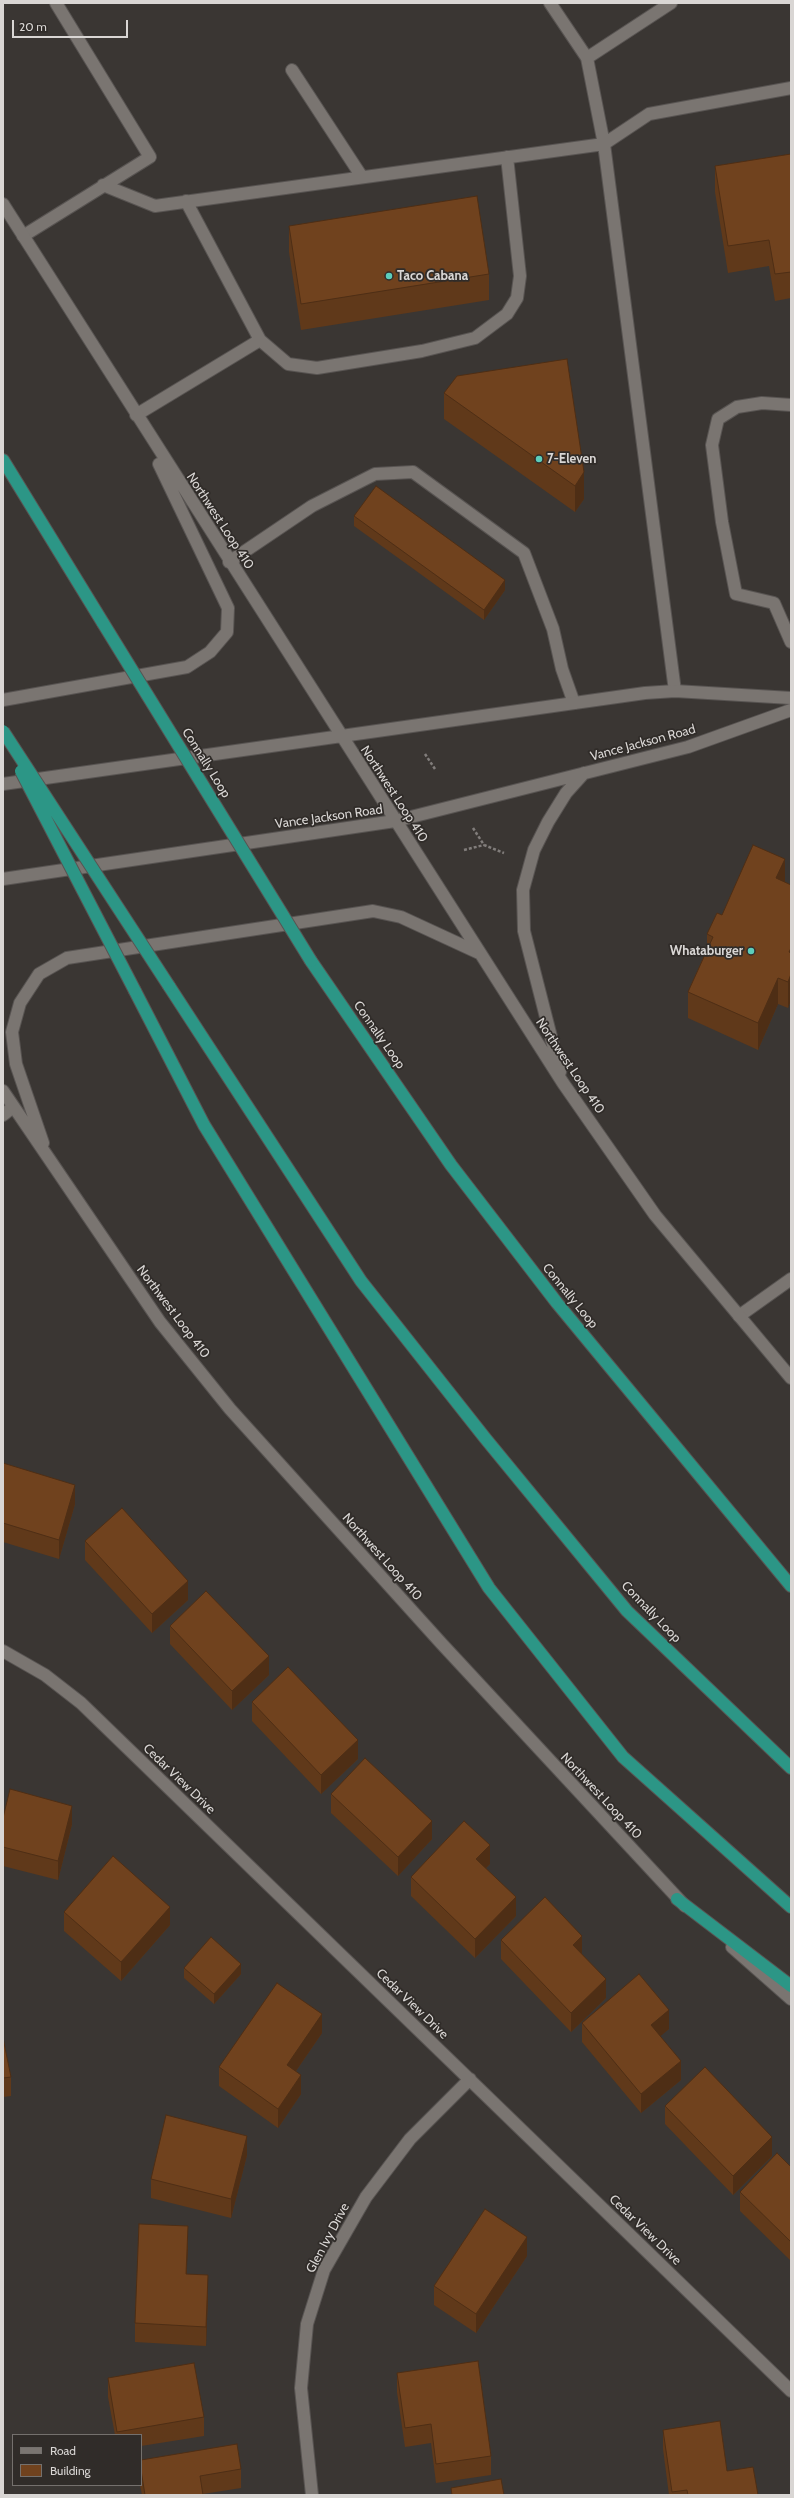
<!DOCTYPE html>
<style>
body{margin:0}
#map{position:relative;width:794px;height:2498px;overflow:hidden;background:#3a3633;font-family:Cabin,sans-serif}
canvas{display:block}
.frame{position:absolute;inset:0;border:4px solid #d9d6d4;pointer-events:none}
.legend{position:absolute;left:12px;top:2434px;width:130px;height:52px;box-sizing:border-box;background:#302c29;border:1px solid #74706d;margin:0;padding:5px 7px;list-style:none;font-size:12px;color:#d9d6d4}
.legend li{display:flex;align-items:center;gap:8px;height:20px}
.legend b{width:20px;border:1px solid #74706d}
.scale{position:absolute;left:12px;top:20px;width:116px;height:18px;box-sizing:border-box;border:2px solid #d9d6d4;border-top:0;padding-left:5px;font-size:12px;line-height:14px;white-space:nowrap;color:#d9d6d4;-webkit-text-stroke:3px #302c29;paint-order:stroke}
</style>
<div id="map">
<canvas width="794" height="2498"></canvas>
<div class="frame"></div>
<ul class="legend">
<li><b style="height:5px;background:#7a7571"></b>Road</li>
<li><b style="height:11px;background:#70421e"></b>Building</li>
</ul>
<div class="scale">20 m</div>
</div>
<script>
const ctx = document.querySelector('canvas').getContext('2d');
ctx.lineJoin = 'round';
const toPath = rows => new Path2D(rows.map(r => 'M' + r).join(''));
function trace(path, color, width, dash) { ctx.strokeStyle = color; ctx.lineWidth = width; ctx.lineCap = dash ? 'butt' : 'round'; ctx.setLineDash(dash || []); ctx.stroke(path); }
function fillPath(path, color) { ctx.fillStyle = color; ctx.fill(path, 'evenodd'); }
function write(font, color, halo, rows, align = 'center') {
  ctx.font = font + ' Cabin,sans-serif'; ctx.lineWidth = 3.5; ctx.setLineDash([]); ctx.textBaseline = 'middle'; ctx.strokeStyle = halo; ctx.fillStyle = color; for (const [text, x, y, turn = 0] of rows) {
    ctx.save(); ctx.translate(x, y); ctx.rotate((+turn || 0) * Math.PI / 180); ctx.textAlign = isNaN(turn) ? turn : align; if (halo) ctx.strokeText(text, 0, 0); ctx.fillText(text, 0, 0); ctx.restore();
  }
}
const lane = toPath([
 [587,58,671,3],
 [292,70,362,177],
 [103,185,155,206,604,144,587,58,550,3],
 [186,201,260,340,288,364,317,368,422,351,475,338,507,314,517,298,520,276,507,157],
 [23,236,150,157,56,3],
 [791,405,762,403,737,407,718,419,712,445,722,522,736,594,774,603,791,642],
 [136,415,260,340],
 [229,562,312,506,375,474,413,472,524,553,553,629,562,669,574,703],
 [675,691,604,144,649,114,791,88],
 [3,1115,13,1107],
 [739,1316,791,1279]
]);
const street = toPath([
 [3,1651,45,1675,81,1703,791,2391],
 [312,2495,301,2388,307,2324,324,2270,366,2197,410,2139,470,2079]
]);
const secondary = toPath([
 [3,204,563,1083,655,1215,791,1378],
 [3,700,187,667,210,652,227,632,228,608,159,464],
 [3,784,645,693,675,691,791,698],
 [3,879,395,821,688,747,791,710],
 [560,1072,524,931,523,890,534,850,548,822,566,793,584,773],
 [3,1091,160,1322,230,1409,441,1643,685,1906],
 [43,1143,16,1064,12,1032,20,1003,39,974,67,958,373,911,401,917,479,953],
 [732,1947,791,1999]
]);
const highway = toPath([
 [3,460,103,623],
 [311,961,451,1165,557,1303,791,1586],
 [169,986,361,1281,485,1438,627,1611,791,1768],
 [135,991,204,1125,489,1588,623,1757,791,1907],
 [677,1899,791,1986]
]);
trace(lane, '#585452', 14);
trace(street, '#585452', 14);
trace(secondary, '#585452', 14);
trace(highway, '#585452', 14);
trace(toPath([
 [425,754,435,769],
 [473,828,484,845,504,853],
 [464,850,484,845]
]), '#817d7b', 2.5, [3, 2]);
trace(lane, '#7a7571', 12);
trace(street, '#7a7571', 12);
trace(secondary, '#7a7571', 12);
trace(highway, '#2c9686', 12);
const highwayBridge = toPath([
 [103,623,311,961],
 [3,731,169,986],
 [21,771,135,991]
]);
trace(highwayBridge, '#585452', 14, []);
trace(highwayBridge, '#2c9686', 12);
fillPath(toPath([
 [791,154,791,298,775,301,769,266,728,273,715,192,715,166],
 [289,226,489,274,489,300,301,330,289,252],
 [567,359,584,499,575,512,444,419,444,393],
 [354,516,505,590,484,620,354,526],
 [785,882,791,885,791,1000,788,1008,778,1004,758,1050,688,1018,688,992,707,949,707,934,722,915],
 [3,1463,75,1504,59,1559,3,1542],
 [85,1541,188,1600,152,1633,85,1560],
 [170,1626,269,1675,232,1710,170,1644],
 [252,1702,358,1759,321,1794,252,1721],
 [331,1794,432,1839,398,1876,331,1813],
 [3,1818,72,1824,58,1880,3,1866],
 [490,1864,486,1868,516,1916,475,1958,411,1896,411,1877],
 [64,1912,170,1925,121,1981,64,1931],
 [501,1940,582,1955,606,1998,571,2032,501,1959],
 [184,1968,241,1974,214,2004,184,1978],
 [582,2023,669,2029,660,2036,681,2080,641,2113,582,2042],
 [322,2033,296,2071,301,2094,278,2128,219,2086,219,2067],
 [3,2038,11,2077,11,2096,3,2097],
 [665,2106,772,2156,733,2195,665,2124],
 [247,2155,231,2218,151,2198,151,2179],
 [791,2167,791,2261,740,2211,740,2192],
 [188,2245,186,2274,208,2294,206,2346,135,2342,135,2323],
 [527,2256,476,2333,434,2305,434,2286],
 [397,2373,491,2456,491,2475,436,2483,431,2443,405,2447,397,2392],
 [108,2378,204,2417,204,2436,141,2446,141,2435,115,2435,108,2397],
 [663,2430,727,2471,758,2495,669,2495,663,2449],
 [141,2460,241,2469,241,2488,203,2494,203,2495,142,2495,140,2485,141,2485]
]), '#60391a');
fillPath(toPath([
 [584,472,584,499,575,512,575,486],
 [505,580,505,590,484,620,484,610],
 [785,859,785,885,776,878],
 [791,948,791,1000,788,1008,788,982,789,952],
 [778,978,778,1004,758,1050,758,1023],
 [75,1485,75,1504,59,1559,59,1540],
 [188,1581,188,1600,152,1633,152,1614],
 [269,1656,269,1675,232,1710,232,1691],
 [358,1740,358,1759,321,1794,321,1775],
 [72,1806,72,1824,58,1880,58,1861],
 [432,1821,432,1839,398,1876,398,1857],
 [490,1845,490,1864,476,1878,476,1859],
 [516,1897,516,1916,475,1958,475,1939],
 [170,1907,170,1925,121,1981,121,1962],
 [582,1936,582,1955,573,1964,573,1945],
 [241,1964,241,1974,214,2004,214,1994],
 [606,1979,606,1998,571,2032,571,2013],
 [669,2010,669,2029,651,2044,651,2025],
 [322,2014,322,2033,287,2084,287,2065],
 [681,2061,681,2080,641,2113,641,2094],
 [301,2075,301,2094,278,2128,278,2109],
 [247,2136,247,2155,231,2218,231,2199],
 [772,2137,772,2156,733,2195,733,2176],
 [188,2226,188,2245,186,2293,186,2274],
 [527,2237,527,2256,476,2333,476,2314],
 [208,2275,208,2294,206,2346,206,2327]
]), '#4e2e15');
const building = toPath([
 [791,154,791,272,775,274,769,240,728,246,715,166,791,154],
 [477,196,489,274,301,304,289,226,477,196],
 [567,359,584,472,575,486,444,393,457,376,567,359],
 [376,486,505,580,484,610,354,516,376,486],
 [753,845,785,859,776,878,791,885,791,948,789,952,791,953,791,974,788,982,778,978,758,1023,688,992,713,937,707,934,717,913,722,915,753,845],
 [3,1463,75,1485,59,1540,3,1523,3,1463],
 [122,1508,188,1581,152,1614,85,1541,122,1508],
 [206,1591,269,1656,232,1691,170,1626,206,1591],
 [288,1667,358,1740,321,1775,252,1702,288,1667],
 [365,1758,432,1821,398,1857,331,1794,365,1758],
 [10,1789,72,1806,58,1861,3,1847,3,1818,10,1789],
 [464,1821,490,1845,476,1859,516,1897,475,1939,411,1877,464,1821],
 [113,1856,170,1907,121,1962,64,1912,113,1856],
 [545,1897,582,1936,573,1945,606,1979,571,2013,501,1940,545,1897],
 [211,1937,241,1964,214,1994,184,1968,211,1937],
 [639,1974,669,2010,651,2025,681,2061,641,2094,582,2023,639,1974],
 [277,1983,322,2014,287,2065,301,2075,278,2109,219,2067,277,1983],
 [3,2038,11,2077,3,2078,3,2038],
 [705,2067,772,2137,733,2176,665,2106,705,2067],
 [166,2115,247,2136,231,2199,151,2179,166,2115],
 [777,2153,791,2167,791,2242,740,2192,777,2153],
 [485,2209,527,2237,476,2314,434,2286,485,2209],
 [139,2224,188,2226,186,2274,208,2275,206,2327,135,2323,139,2224],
 [478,2361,491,2456,436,2464,431,2424,405,2428,397,2373,478,2361],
 [194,2363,204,2417,117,2432,108,2378,194,2363],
 [720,2421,727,2471,753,2467,758,2495,688,2495,687,2490,672,2492,663,2430,720,2421],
 [237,2444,241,2469,200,2476,203,2495,145,2495,141,2470,141,2460,237,2444],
 [501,2479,504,2495,452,2495,451,2488,501,2479]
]);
fillPath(building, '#70421e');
trace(building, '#4e2e15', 1);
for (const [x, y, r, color] of [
 [389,276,4,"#5ccebb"],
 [539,459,4,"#5ccebb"],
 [751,951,4,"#5ccebb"]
]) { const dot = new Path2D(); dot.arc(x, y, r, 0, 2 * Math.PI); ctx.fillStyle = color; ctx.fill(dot); trace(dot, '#302c29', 1.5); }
write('bold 13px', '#d9d6d4', '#302c29', [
 ["Taco Cabana",397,276],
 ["7-Eleven",547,459],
 ["Whataburger",743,951,"right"]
], 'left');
write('13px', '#d9d6d4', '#302c29', [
 ["Northwest Loop 410",220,521,57],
 ["Vance Jackson Road",643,743,-15],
 ["Connally Loop",206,763,58],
 ["Northwest Loop 410",394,794,57],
 ["Vance Jackson Road",329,817,-8],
 ["Connally Loop",379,1035,55],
 ["Northwest Loop 410",570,1066,56],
 ["Connally Loop",570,1296,51],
 ["Northwest Loop 410",173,1312,53],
 ["Northwest Loop 410",382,1557,48],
 ["Connally Loop",651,1612,46],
 ["Cedar View Drive",179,1779,44],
 ["Northwest Loop 410",601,1796,47],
 ["Cedar View Drive",412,2004,44],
 ["Cedar View Drive",645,2230,44],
 ["Glen Ivy Drive",328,2238,-62]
]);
</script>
